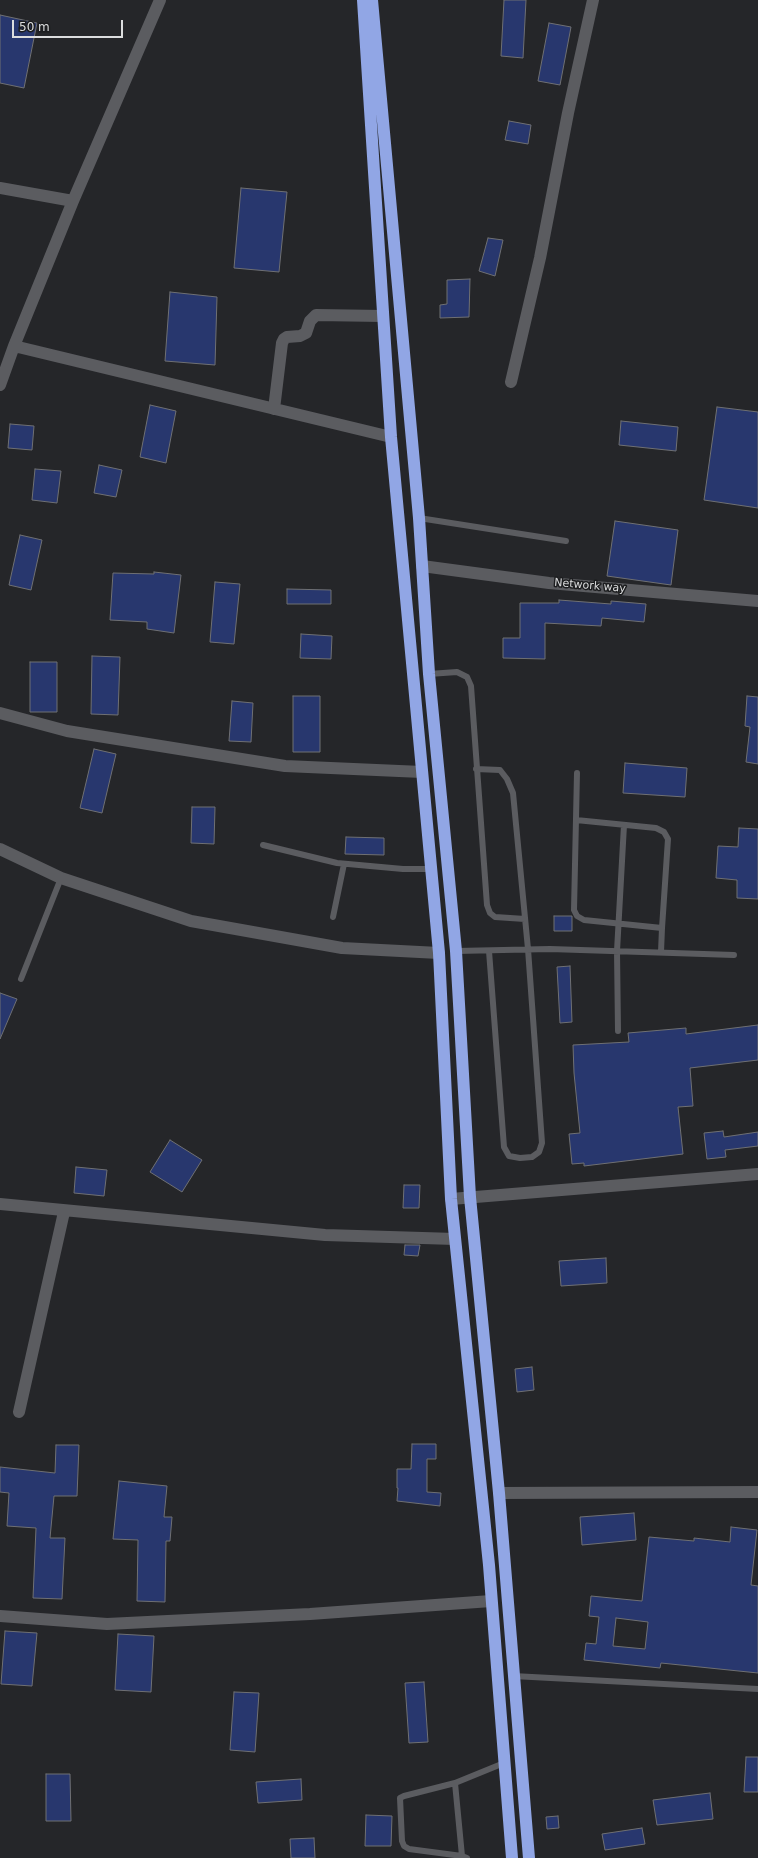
<!DOCTYPE html>
<style>
body{margin:0}
#map{position:relative;width:758px;height:1858px;overflow:hidden;background:#252629;font-family:"DejaVu Sans",sans-serif}
canvas{display:block}
.scale{position:absolute;left:12px;top:20px;width:111px;height:18px;box-sizing:border-box;border:2px solid #dcddde;border-top:0;padding-left:5px;font-size:12px;line-height:14px;white-space:nowrap;color:#dcddde;-webkit-text-stroke:3px #1c1d1f;paint-order:stroke}
</style>
<div id="map">
<canvas width="758" height="1858"></canvas>
<div class="scale">50 m</div>
</div>
<script>
const ctx = document.querySelector('canvas').getContext('2d');
ctx.lineJoin = 'round';
function fillPath(path, color) { ctx.fillStyle = color; ctx.fill(path, 'evenodd'); }
const toPath = rows => new Path2D(rows.map(r => 'M' + r).join(''));
function trace(path, color, width, dash) { ctx.strokeStyle = color; ctx.lineWidth = width; ctx.lineCap = dash ? 'butt' : 'round'; ctx.setLineDash(dash || []); ctx.stroke(path); }
function write(font, color, halo, rows, align = 'center') {
  ctx.font = font + ' "DejaVu Sans",sans-serif'; ctx.lineWidth = 3; ctx.setLineDash([]); ctx.textBaseline = 'middle'; ctx.strokeStyle = halo; ctx.fillStyle = color; for (const [text, x, y, turn = 0] of rows) {
    ctx.save(); ctx.translate(x, y); ctx.rotate((+turn || 0) * Math.PI / 180); ctx.textAlign = isNaN(turn) ? turn : align; if (halo) ctx.strokeText(text, 0, 0); ctx.fillText(text, 0, 0); ctx.restore();
  }
}
const building = toPath([
 [504,0,526,0,523,58,501,56,504,0],
 [0,15,37,23,24,88,0,83,0,15],
 [549,23,571,27,560,85,538,81,549,23],
 [509,121,531,125,528,144,505,140,509,121],
 [241,188,287,192,279,272,234,268,241,188],
 [488,238,503,240,495,276,479,271,488,238],
 [470,279,469,317,440,318,440,305,447,304,447,280,470,279],
 [170,292,217,297,215,365,165,361,170,292],
 [150,405,176,411,166,463,140,457,150,405],
 [717,407,758,412,758,508,704,500,717,407],
 [621,421,678,427,676,451,619,445,621,421],
 [10,424,34,426,32,450,8,448,10,424],
 [99,465,122,470,116,497,94,493,99,465],
 [35,469,61,471,57,503,32,500,35,469],
 [615,521,678,530,671,585,607,576,615,521],
 [20,535,42,540,31,590,9,585,20,535],
 [154,572,181,575,174,633,147,629,147,622,110,620,113,573,154,574,154,572],
 [215,582,240,584,234,644,210,642,215,582],
 [287,589,331,590,331,604,287,604,287,589],
 [559,600,611,604,611,601,646,604,644,622,602,618,601,626,545,623,545,659,503,658,503,638,520,638,520,603,559,603,559,600],
 [301,634,332,636,331,659,300,658,301,634],
 [92,656,120,657,118,715,91,714,92,656],
 [30,662,57,662,57,712,30,712,30,662],
 [293,696,320,696,320,752,293,752,293,696],
 [747,696,758,697,758,764,746,762,750,727,745,726,747,696],
 [232,701,253,703,251,742,229,741,232,701],
 [94,749,116,754,102,813,80,808,94,749],
 [625,763,687,768,685,797,623,793,625,763],
 [192,807,215,807,214,844,191,843,192,807],
 [739,828,758,829,758,899,737,898,737,880,716,878,718,846,738,847,739,828],
 [346,837,384,838,384,855,345,854,346,837],
 [554,916,572,916,572,931,554,931,554,916],
 [570,966,572,1022,560,1023,557,967,570,966],
 [0,993,17,999,0,1039,0,993],
 [758,1025,758,1060,690,1068,693,1106,678,1107,683,1154,584,1166,584,1163,572,1164,569,1134,580,1133,574,1073,573,1045,629,1042,628,1033,686,1028,686,1034,758,1025],
 [723,1131,724,1137,758,1132,758,1146,725,1150,726,1157,707,1159,704,1133,723,1131],
 [170,1140,202,1160,182,1192,150,1172,170,1140],
 [76,1167,107,1170,104,1196,74,1193,76,1167],
 [404,1185,420,1185,419,1208,403,1208,404,1185],
 [405,1245,420,1245,418,1256,404,1255,405,1245],
 [606,1258,607,1283,561,1286,559,1261,606,1258],
 [532,1367,534,1390,517,1392,515,1369,532,1367],
 [412,1444,436,1444,436,1459,427,1459,427,1492,441,1493,440,1506,397,1501,398,1488,397,1488,397,1469,411,1469,412,1444],
 [56,1445,79,1445,77,1496,54,1496,50,1538,65,1538,62,1599,33,1598,36,1528,7,1526,9,1493,0,1492,0,1467,55,1473,56,1445],
 [119,1481,167,1486,164,1517,172,1517,170,1541,166,1541,165,1602,137,1601,138,1540,113,1539,119,1481],
 [634,1513,636,1540,582,1545,580,1517,634,1513],
 [731,1527,757,1530,751,1585,758,1586,758,1673,661,1663,660,1668,584,1660,586,1643,596,1644,599,1617,589,1616,591,1596,642,1601,649,1537,694,1541,694,1538,730,1542,731,1527],
 [616,1618,648,1622,645,1649,613,1646,616,1618],
 [5,1631,37,1633,32,1686,1,1684,5,1631],
 [118,1634,154,1636,151,1692,115,1690,118,1634],
 [424,1682,428,1742,409,1743,405,1683,424,1682],
 [234,1692,259,1693,255,1752,230,1750,234,1692],
 [746,1757,758,1757,758,1792,744,1792,746,1757],
 [46,1774,70,1774,71,1821,46,1821,46,1774],
 [301,1779,302,1800,258,1803,256,1782,301,1779],
 [710,1793,713,1819,657,1825,653,1800,710,1793],
 [366,1815,392,1816,391,1846,365,1846,366,1815],
 [558,1816,559,1828,547,1829,546,1817,558,1816],
 [642,1828,645,1844,605,1850,602,1834,642,1828],
 [314,1838,315,1858,291,1858,290,1839,314,1838]
]);
fillPath(building, '#28376e');
trace(building, '#6f7073', 1);
trace(toPath([
 [419,518,566,541],
 [429,674,457,672,467,677,471,686,487,905,490,913,495,917,525,919],
 [476,769,500,770,507,779,513,793,528,949,542,1143,539,1152,532,1157,520,1158,509,1156,504,1147,489,951],
 [576,820,656,828,664,832,668,839,662,928,584,920,577,916,574,910,577,773],
 [263,845,337,863,403,869,432,869],
 [333,917,344,864],
 [456,951,550,949,734,955],
 [661,952,662,928],
 [21,979,61,878],
 [618,1031,617,951,624,825],
 [513,1676,758,1689],
 [455,1783,404,1796,400,1798,402,1841,404,1846,409,1849,462,1856],
 [467,1858,462,1856,455,1783,504,1763]
]), '#5b5c60', 6);
trace(toPath([
 [0,188,73,201],
 [14,346,391,437],
 [511,382,540,258,568,113,593,0],
 [0,385,14,346,73,201,160,0],
 [274,409,282,343,284,339,287,337,300,336,306,333,310,321,316,315,383,316],
 [422,566,549,583,758,601],
 [0,713,67,731,285,766,422,772],
 [0,849,61,878,191,921,342,948,439,953],
 [451,1199,758,1174],
 [0,1204,325,1235,455,1239],
 [19,1412,64,1212],
 [499,1493,758,1492],
 [0,1616,107,1624,310,1614,491,1601]
]), '#5b5c60', 12);
trace(toPath([
 [363,0,391,437,439,953,451,1199,489,1565,512,1858],
 [372,0,419,518,429,674,456,951,470,1197,499,1493,529,1858]
]), '#91a6e5', 12);
write('11px', '#dcddde', '#1c1d1f', [
 ["Network way",590,586,5]
]);
</script>
